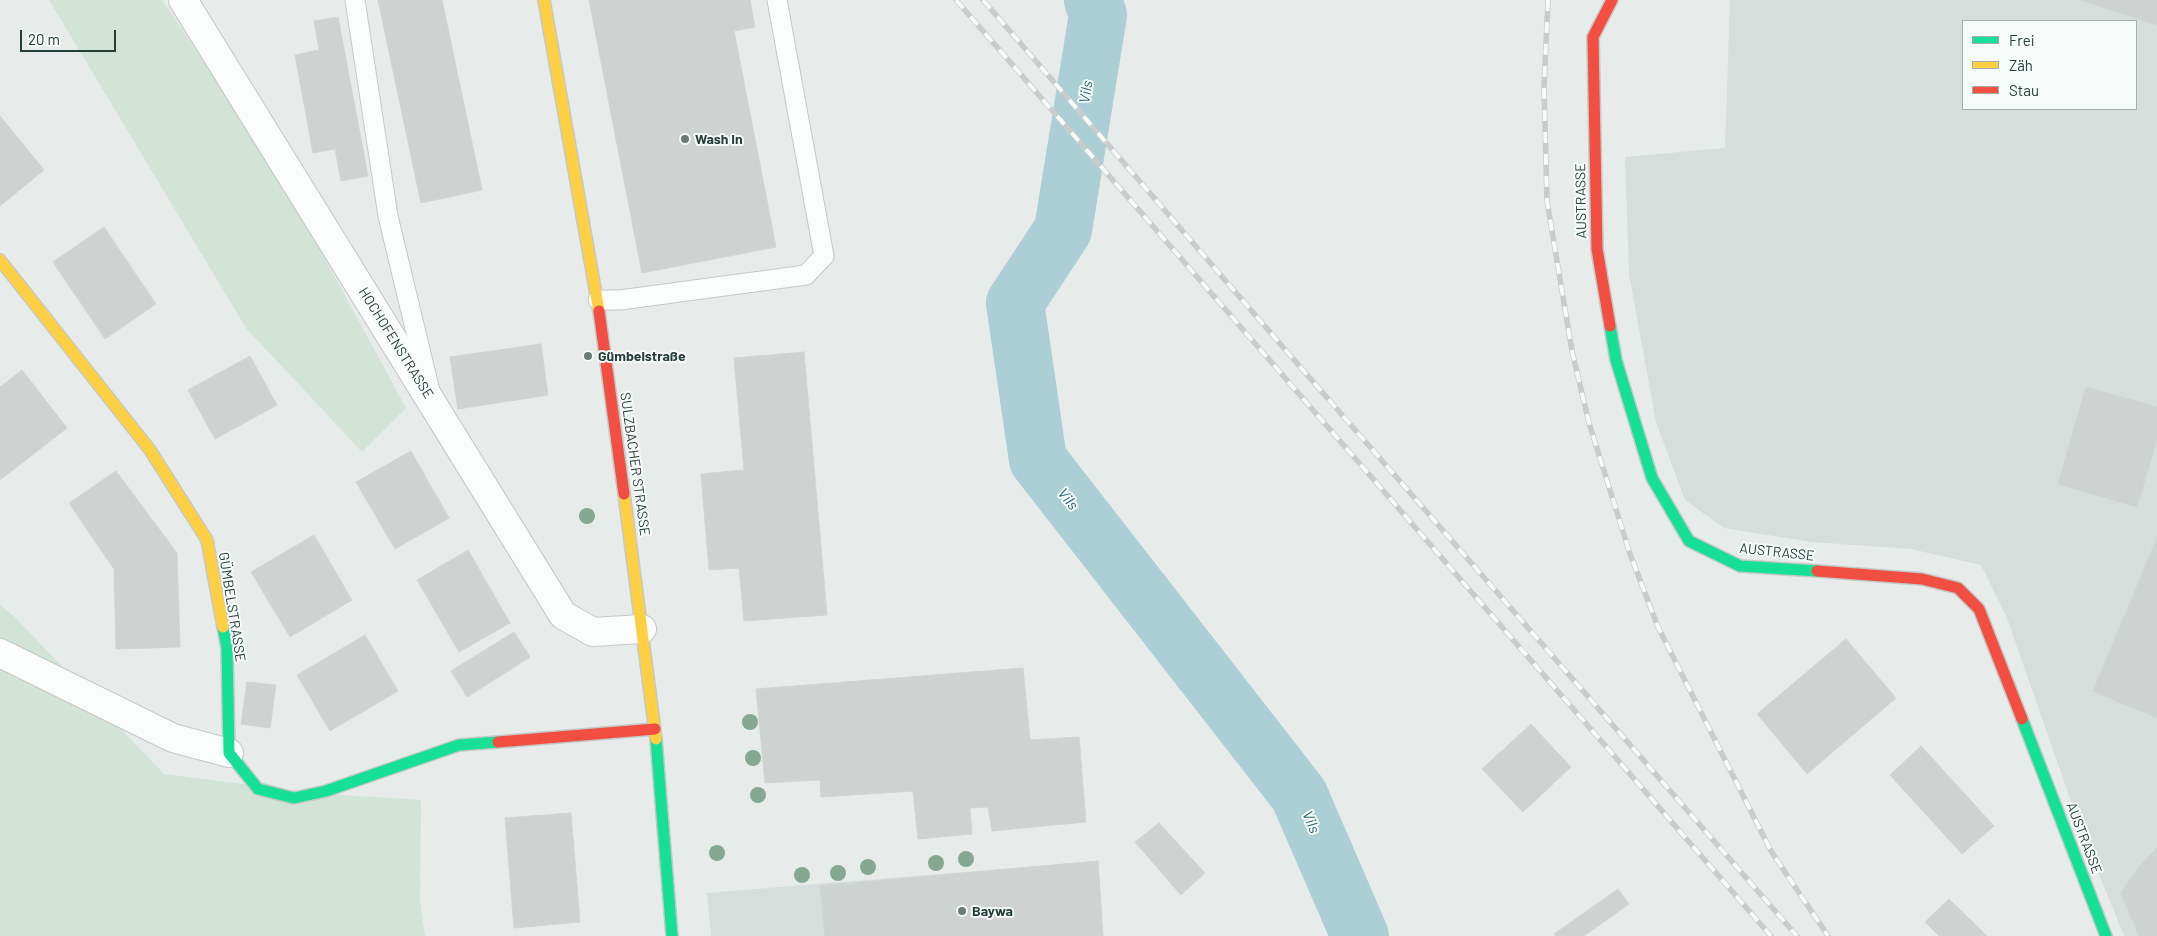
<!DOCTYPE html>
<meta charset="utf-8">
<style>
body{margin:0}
#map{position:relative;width:2157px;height:936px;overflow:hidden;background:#e7ecea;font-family:Barlow,sans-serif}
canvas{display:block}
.legend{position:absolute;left:1962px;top:20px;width:175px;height:90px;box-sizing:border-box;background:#f6faf8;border:1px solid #a3afab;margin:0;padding:6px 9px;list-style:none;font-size:15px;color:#263e38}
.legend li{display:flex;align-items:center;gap:10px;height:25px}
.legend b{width:25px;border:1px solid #a3afab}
.scale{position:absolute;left:20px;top:30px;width:96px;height:22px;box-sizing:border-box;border:2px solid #263e38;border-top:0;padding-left:6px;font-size:15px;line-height:18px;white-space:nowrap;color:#263e38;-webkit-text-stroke:4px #f6faf8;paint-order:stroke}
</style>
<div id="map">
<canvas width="2157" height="936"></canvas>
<ul class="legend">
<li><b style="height:6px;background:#16e098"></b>Frei</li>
<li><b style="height:6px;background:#ffcf43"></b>Zäh</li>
<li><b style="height:6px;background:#f24e42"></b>Stau</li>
</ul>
<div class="scale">20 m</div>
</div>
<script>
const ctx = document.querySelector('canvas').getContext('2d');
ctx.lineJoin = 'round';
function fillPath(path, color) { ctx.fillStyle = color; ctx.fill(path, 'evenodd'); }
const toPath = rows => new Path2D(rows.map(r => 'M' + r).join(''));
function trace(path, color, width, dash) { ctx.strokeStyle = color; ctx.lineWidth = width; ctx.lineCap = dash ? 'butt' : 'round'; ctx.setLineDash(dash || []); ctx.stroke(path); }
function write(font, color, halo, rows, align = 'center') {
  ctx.font = font + ' Barlow,sans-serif'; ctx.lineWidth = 4; ctx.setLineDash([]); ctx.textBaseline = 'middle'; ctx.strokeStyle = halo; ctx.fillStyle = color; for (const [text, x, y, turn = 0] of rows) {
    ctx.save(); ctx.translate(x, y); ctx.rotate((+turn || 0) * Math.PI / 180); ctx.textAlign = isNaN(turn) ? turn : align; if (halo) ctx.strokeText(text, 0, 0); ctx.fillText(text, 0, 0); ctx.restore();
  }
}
fillPath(toPath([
 [1730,0,2157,0,2157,936,2124,936,2081,830,2007,618,1981,565,1911,549,1811,542,1724,528,1685,500,1656,422,1629,274,1625,157,1725,148],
 [1963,21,2136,21,2136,109,1963,109],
 [1098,861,1103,936,711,936,707,893]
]), '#d6ddda');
fillPath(toPath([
 [49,0,162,0,274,165,406,408,362,452,246,328],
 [0,605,15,617,164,774,313,793,421,800,420,901,425,936,0,936]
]), '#d2e3d8');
trace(toPath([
 [1093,0,1098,15,1063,230,1015,303,1038,460,1299,795,1360,936]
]), '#accfd6', 58);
const building = toPath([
 [378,0,442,0,482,190,421,203,378,0],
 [589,0,750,0,755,27,734,31,776,247,642,273,589,0],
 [2080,0,2157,0,2157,25,2080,0],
 [338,17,368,176,341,181,335,149,313,153,295,55,319,50,314,21,338,17],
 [0,116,44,170,0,206,0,116],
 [104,227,156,304,105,339,53,262,104,227],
 [541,344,548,395,458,409,450,357,541,344],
 [804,352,827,615,744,621,739,568,709,570,701,474,744,470,734,358,804,352],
 [250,356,277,405,215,439,188,390,250,356],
 [22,370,67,428,0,480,0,387,22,370],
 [2086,387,2157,407,2157,440,2137,507,2058,484,2086,387],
 [411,451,449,518,395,549,356,482,411,451],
 [116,471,177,553,180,647,116,649,114,569,69,503,116,471],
 [314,535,352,600,290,637,251,572,314,535],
 [2157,538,2157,718,2093,691,2157,538],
 [468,550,510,623,459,652,417,580,468,550],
 [514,632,530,657,467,697,451,671,514,632],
 [365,635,398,691,330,731,297,675,365,635],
 [1846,639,1896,698,1807,774,1757,714,1846,639],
 [1023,668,1030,740,1079,737,1086,822,992,831,988,807,970,808,972,834,918,839,913,791,821,797,820,780,765,783,756,689,1023,668],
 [247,682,276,685,270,728,241,724,247,682],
 [1531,724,1571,767,1523,812,1482,769,1531,724],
 [1921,746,1994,826,1962,854,1890,775,1921,746],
 [571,813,580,922,514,928,505,818,571,813],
 [1159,823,1205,873,1181,895,1135,842,1159,823],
 [2157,848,2157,936,2139,936,2121,893,2139,867,2157,848],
 [1098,861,1103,936,825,936,820,886,1098,861],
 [1618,889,1629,904,1584,936,1556,936,1554,934,1618,889],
 [1949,899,1987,936,1939,936,1925,922,1949,899]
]);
fillPath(building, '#ced3d1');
trace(building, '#d0d5d3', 1);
const lane = toPath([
 [355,0,388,216,429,387],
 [598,300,620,300,806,275,824,256,777,0]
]);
const street = toPath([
 [183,0,563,615,593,632,642,629],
 [0,653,173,738,229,753]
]);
const fast = toPath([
 [1610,326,1616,360,1652,478,1689,541,1740,566,1817,571],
 [223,627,227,648,229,753,258,789,294,798,326,791,459,745,498,742],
 [2022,719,2106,936],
 [656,739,672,936]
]);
const slow = toPath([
 [544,0,599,311],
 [0,260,150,450,207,540,223,627],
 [624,494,656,739]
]);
const jam = toPath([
 [599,311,624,494],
 [1610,326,1597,249,1593,37,1612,0],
 [1817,571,1922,579,1958,588,1979,609,2022,719],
 [498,742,655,729]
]);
trace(lane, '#c4c9c7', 21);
trace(street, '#c4c9c7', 30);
trace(fast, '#c3c9c7', 14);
trace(slow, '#c3c9c7', 14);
trace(jam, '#c3c9c7', 14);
trace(lane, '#fbfcfc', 19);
trace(street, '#fbfcfc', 28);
trace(fast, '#16e098', 11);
trace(slow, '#ffcf43', 11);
trace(jam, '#f24e42', 11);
const rail = toPath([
 [956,0,1771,936],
 [983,0,1295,361,1797,936],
 [1548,0,1544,87,1547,201,1572,351,1589,423,1630,554,1658,627,1771,851,1828,936]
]);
trace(rail, '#c8cccb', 5.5);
trace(rail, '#f6faf8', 4, [11]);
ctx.fillStyle = '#85a893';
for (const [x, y] of [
 [587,516],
 [750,722],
 [753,758],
 [758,795],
 [717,853],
 [966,859],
 [936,863],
 [868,867],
 [838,873],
 [802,875]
]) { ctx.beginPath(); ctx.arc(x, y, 8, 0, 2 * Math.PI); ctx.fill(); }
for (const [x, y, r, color] of [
 [685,139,5,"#6a7b76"],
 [588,356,5,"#6a7b76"],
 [962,911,5,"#6a7b76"]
]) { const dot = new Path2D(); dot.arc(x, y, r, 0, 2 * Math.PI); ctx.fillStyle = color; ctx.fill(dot); trace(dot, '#f6faf8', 2); }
write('bold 14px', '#263e38', '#f6faf8', [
 ["Wash In",695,139],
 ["Gümbelstraße",598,356],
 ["Baywa",972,911]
], 'left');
write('14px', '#263e38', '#f6faf8', [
 ["AUSTRASSE",1581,201,-91],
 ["HOCHOFENSTRASSE",396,343,58],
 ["SULZBACHER STRASSE",635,464,82],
 ["AUSTRASSE",1777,552,6],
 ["GÜMBELSTRASSE",232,607,81],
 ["AUSTRASSE",2084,838,69]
]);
write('italic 15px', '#256775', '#f6faf8', [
 ["Vils",1086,92,-81],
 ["Vils",1068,499,52],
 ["Vils",1311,822,67]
]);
</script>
